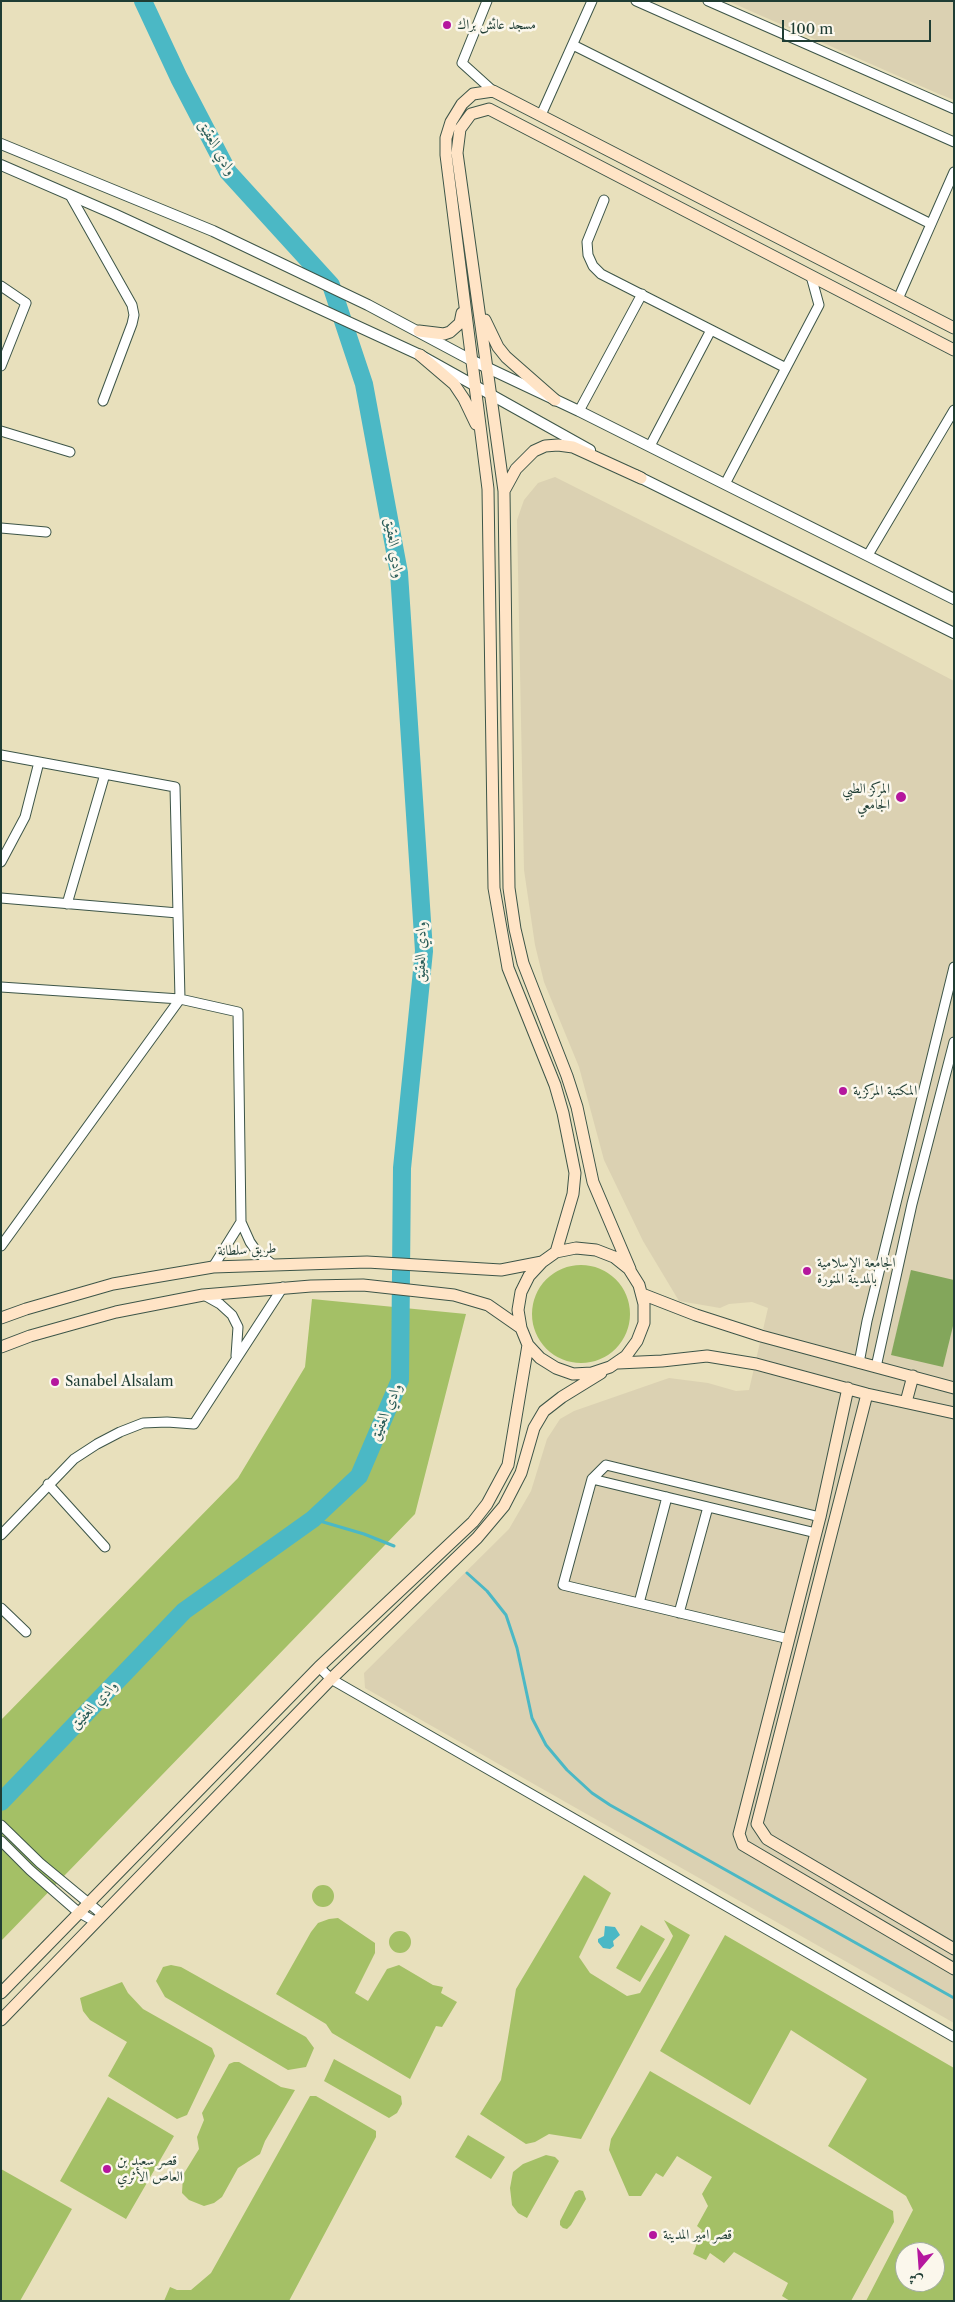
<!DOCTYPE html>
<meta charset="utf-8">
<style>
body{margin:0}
#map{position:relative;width:955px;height:2302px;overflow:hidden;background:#e8e0bc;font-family:"Libre Caslon Text",Amiri,serif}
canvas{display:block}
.frame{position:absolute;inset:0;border:2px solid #1f3d34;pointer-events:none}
.north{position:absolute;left:895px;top:2242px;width:50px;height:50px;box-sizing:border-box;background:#fbf7ec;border:1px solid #a3ada2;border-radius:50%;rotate:198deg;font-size:14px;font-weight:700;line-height:20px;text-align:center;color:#1f3d34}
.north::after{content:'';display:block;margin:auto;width:18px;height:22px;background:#b5179e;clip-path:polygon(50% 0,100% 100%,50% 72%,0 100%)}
.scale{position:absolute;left:782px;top:20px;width:149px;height:22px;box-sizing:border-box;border:2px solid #1f3d34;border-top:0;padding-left:6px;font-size:15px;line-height:18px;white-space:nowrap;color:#1f3d34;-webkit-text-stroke:4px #fbf7ec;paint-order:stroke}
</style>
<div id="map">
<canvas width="955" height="2302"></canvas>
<div class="frame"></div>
<div class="north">ش</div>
<div class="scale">100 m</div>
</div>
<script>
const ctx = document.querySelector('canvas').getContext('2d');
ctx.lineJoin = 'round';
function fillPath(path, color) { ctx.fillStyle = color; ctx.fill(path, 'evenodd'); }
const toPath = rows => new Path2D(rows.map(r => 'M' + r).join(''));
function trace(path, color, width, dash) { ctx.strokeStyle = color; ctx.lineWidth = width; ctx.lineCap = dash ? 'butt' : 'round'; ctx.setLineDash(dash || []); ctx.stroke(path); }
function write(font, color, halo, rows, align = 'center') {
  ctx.font = font + ' "Libre Caslon Text",Amiri,serif'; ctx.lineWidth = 5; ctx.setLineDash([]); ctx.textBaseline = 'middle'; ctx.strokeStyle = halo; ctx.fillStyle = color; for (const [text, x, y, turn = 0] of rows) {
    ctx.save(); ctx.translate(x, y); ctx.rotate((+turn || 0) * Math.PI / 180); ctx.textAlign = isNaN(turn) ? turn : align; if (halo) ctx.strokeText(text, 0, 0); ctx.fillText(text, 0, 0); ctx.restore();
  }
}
fillPath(toPath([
 [728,1,954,1,954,100,939,94],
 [555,477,809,605,954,681,954,2023,365,1688,364,1673,509,1529,531,1491,547,1439,560,1419,574,1411,669,1378,708,1383,736,1391,749,1390,768,1308,752,1302,729,1304,720,1308,679,1301,643,1241,604,1160,579,1067,544,982,535,945,524,870,517,520,524,500,538,483]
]), '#dbd1b2');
fillPath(toPath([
 '532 1314a49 49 0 1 1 98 0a49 49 0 1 1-98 0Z',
 [312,1299,466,1314,415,1514,1,1941,1,1720,238,1478,305,1367],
 [584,1875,611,1893,579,1957,590,1973,627,1996,640,1993,668,1946,673,1936,664,1920,690,1935,581,2139,549,2134,535,2142,526,2144,480,2114,501,2080,516,1989],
 '312 1896a11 11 0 1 1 22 0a11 11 0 1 1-22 0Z',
 [338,1918,375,1943,375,1953,355,1993,368,2001,387,1969,399,1965,433,1985,443,1987,441,1993,457,2002,442,2027,436,2026,410,2079,332,2033,326,2024,276,1994,311,1932,318,1923,329,1919],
 [641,1925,665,1939,640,1982,616,1968],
 '389 1942a11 11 0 1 1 22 0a11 11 0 1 1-22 0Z',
 [725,1935,954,2068,954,2301,866,2301,913,2210,906,2196,828,2146,867,2079,791,2030,750,2105,660,2051],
 [905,2252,935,2252,935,2282,905,2282],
 [171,1965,181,1967,306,2037,314,2048,306,2067,288,2070,165,1997,156,1981,163,1967],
 [122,1982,128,1993,143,2009,212,2048,215,2056,187,2115,177,2119,108,2076,127,2042,90,2020,83,2011,80,1998],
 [334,2059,401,2096,402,2104,397,2113,389,2118,324,2081],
 [234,2062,239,2062,281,2087,295,2090,265,2141,260,2154,238,2168,222,2197,214,2203,204,2206,189,2200,182,2193,183,2175,199,2149,197,2137,204,2120,202,2113,229,2064],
 [650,2071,893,2211,894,2222,851,2301,790,2301,782,2296,788,2283,734,2252,724,2263,710,2253,706,2260,693,2254,702,2230,697,2226,708,2206,702,2194,712,2177,677,2156,663,2177,656,2173,641,2196,629,2196,609,2150,611,2139],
 [310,2096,316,2096,376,2131,376,2137,289,2301,164,2301,170,2287,177,2290,191,2290,211,2273],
 [108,2097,174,2136,126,2219,60,2181],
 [468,2135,505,2157,491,2179,455,2157],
 [546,2155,555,2157,559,2161,527,2218,518,2213,512,2205,510,2188,513,2172,523,2164],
 [1,2169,72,2209,20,2301,1,2301],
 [579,2190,583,2191,586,2199,571,2225,567,2229,563,2228,560,2225,560,2221,575,2192]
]), '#a4c066');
fillPath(toPath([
 [911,1270,954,1280,954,1322,943,1367,891,1355]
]), '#83a65b');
fillPath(toPath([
 [605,1926,615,1927,620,1935,613,1941,614,1946,610,1949,603,1948,598,1942,598,1939,604,1936]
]), '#4bb8c5');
trace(toPath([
 [313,1519,364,1534,394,1546],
 [467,1573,487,1591,506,1615,517,1648,532,1718,546,1745,567,1770,592,1793,610,1805,954,1998]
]), '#4bb8c5', 3);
trace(toPath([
 [1,1802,184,1611,313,1519,359,1476,400,1380,402,1168,424,951,399,573,364,384,331,285,228,172,179,78,143,1]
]), '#4bb8c5', 18);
const minor = toPath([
 [487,1,462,63,493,91],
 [636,1,954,142],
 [708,1,954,109],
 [573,45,931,224],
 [541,115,592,1],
 [70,195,132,305,134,315,132,324,103,401],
 [604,200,587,242,588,255,593,266,601,274,786,368],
 [1,286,26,303,1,366],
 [898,299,954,172],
 [579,411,642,294],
 [1,431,70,452],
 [650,446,711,330],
 [725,484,819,305,811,276],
 [1,528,46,532],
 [868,555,954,410],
 [1,755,175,787,180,999,1,1246],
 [1,862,25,817,39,762],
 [1,898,178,913],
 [67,904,105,774],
 [1,987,180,999,238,1012,241,1222,250,1242,257,1252,272,1264],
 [213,1267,241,1222],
 [204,1295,220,1304,232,1315,238,1327,236,1356],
 [859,1363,867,1321,954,967],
 [876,1367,912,1204,954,1042],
 [592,1479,606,1465,820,1517],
 [48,1484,105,1547],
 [1,1535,74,1459,97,1444,120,1432,143,1423,167,1422,194,1424,283,1287],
 [639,1603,667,1497],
 [1,1608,26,1632],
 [679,1613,708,1507],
 [789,1639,563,1585,592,1479,816,1533],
 [319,1667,331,1679,954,2037],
 [1,1825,40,1863,103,1915],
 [1,1841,30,1870,78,1912,96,1922]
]);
const tertiary = toPath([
 [1,144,213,231,368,305,471,360,579,411,954,599],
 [1,165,114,214,420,355,590,450],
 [635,475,954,633]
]);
const secondary = toPath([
 [485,320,498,347,506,357,555,400],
 [419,331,444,334,450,332,460,323,462,313],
 [420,355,454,384,464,399,476,424],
 [504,491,516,469,534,451,545,446,558,445,573,447,641,478],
 [556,1252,576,1248,596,1250,614,1257,629,1269,639,1285,644,1304,644,1323,637,1341,626,1356,610,1367,592,1373,573,1374,556,1368,540,1358,528,1345,521,1328,518,1310,521,1292,529,1276,542,1262,556,1252,573,1194,575,1173,563,1113,555,1085,508,968,494,888,488,489,446,155,446,138,451,122,462,104,473,94,493,91,954,328],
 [630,1269,593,1182,577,1107,567,1076,523,963,515,929,509,888,504,491,457,153,460,129,471,114,489,109,954,350],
 [642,1294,696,1315,761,1336,954,1388],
 [1,1318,26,1309,113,1284,213,1267,367,1262,501,1270,542,1262],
 [1,1347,30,1336,116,1312,203,1295,311,1286,363,1285,454,1295,488,1305,521,1328],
 [618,1363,662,1361,707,1356,756,1364,867,1394,954,1413],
 [848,1388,820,1517,739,1834,743,1845,954,1969],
 [867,1394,757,1824,767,1839,954,1949],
 [906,1402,913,1376],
 [1,1993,319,1667,473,1522,487,1504,508,1465,528,1345],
 [1,2020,331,1679,477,1538,504,1506,521,1473,534,1428,544,1411,562,1397,601,1373]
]);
trace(minor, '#3d5548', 11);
trace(tertiary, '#3d5548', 12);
trace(secondary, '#3d5548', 13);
trace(minor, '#fff', 9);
trace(tertiary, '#fff', 10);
trace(secondary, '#ffe4c6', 11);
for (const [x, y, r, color] of [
 [447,25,5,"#b5179e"],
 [901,797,6,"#b5179e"],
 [843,1091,5,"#b5179e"],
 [807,1271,5,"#b5179e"],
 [55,1382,5,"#b5179e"],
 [107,2169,5,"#b5179e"],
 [653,2235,5,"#b5179e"]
]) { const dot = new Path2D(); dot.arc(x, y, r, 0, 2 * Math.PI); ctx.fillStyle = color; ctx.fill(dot); trace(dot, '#fbf7ec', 2); }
write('14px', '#1f3d34', '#fbf7ec', [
 ["مسجد عائش براك",457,25],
 ["المركز الطبي",890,789,"right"],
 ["الجامعي",890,805,"right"],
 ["المكتبة المركزية",853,1091],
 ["الجامعة الإسلامية",817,1263],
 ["بالمدينة المنورة",817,1279],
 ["Sanabel Alsalam",65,1382],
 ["قصر سعيد بن",117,2161],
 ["العاص الأثري",117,2177],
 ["قصر امير المدينة",663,2235]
], 'left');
write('14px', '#1f3d34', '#fbf7ec', [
 ["طريق سلطانة",247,1250,-3]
]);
write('italic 15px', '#2a5c58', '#fbf7ec', [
 ["وادي العقيق",217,148,60],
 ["وادي العقيق",394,548,81],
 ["وادي العقيق",421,952,-89],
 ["وادي العقيق",386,1412,-67],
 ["وادي العقيق",94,1705,-46]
]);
</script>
